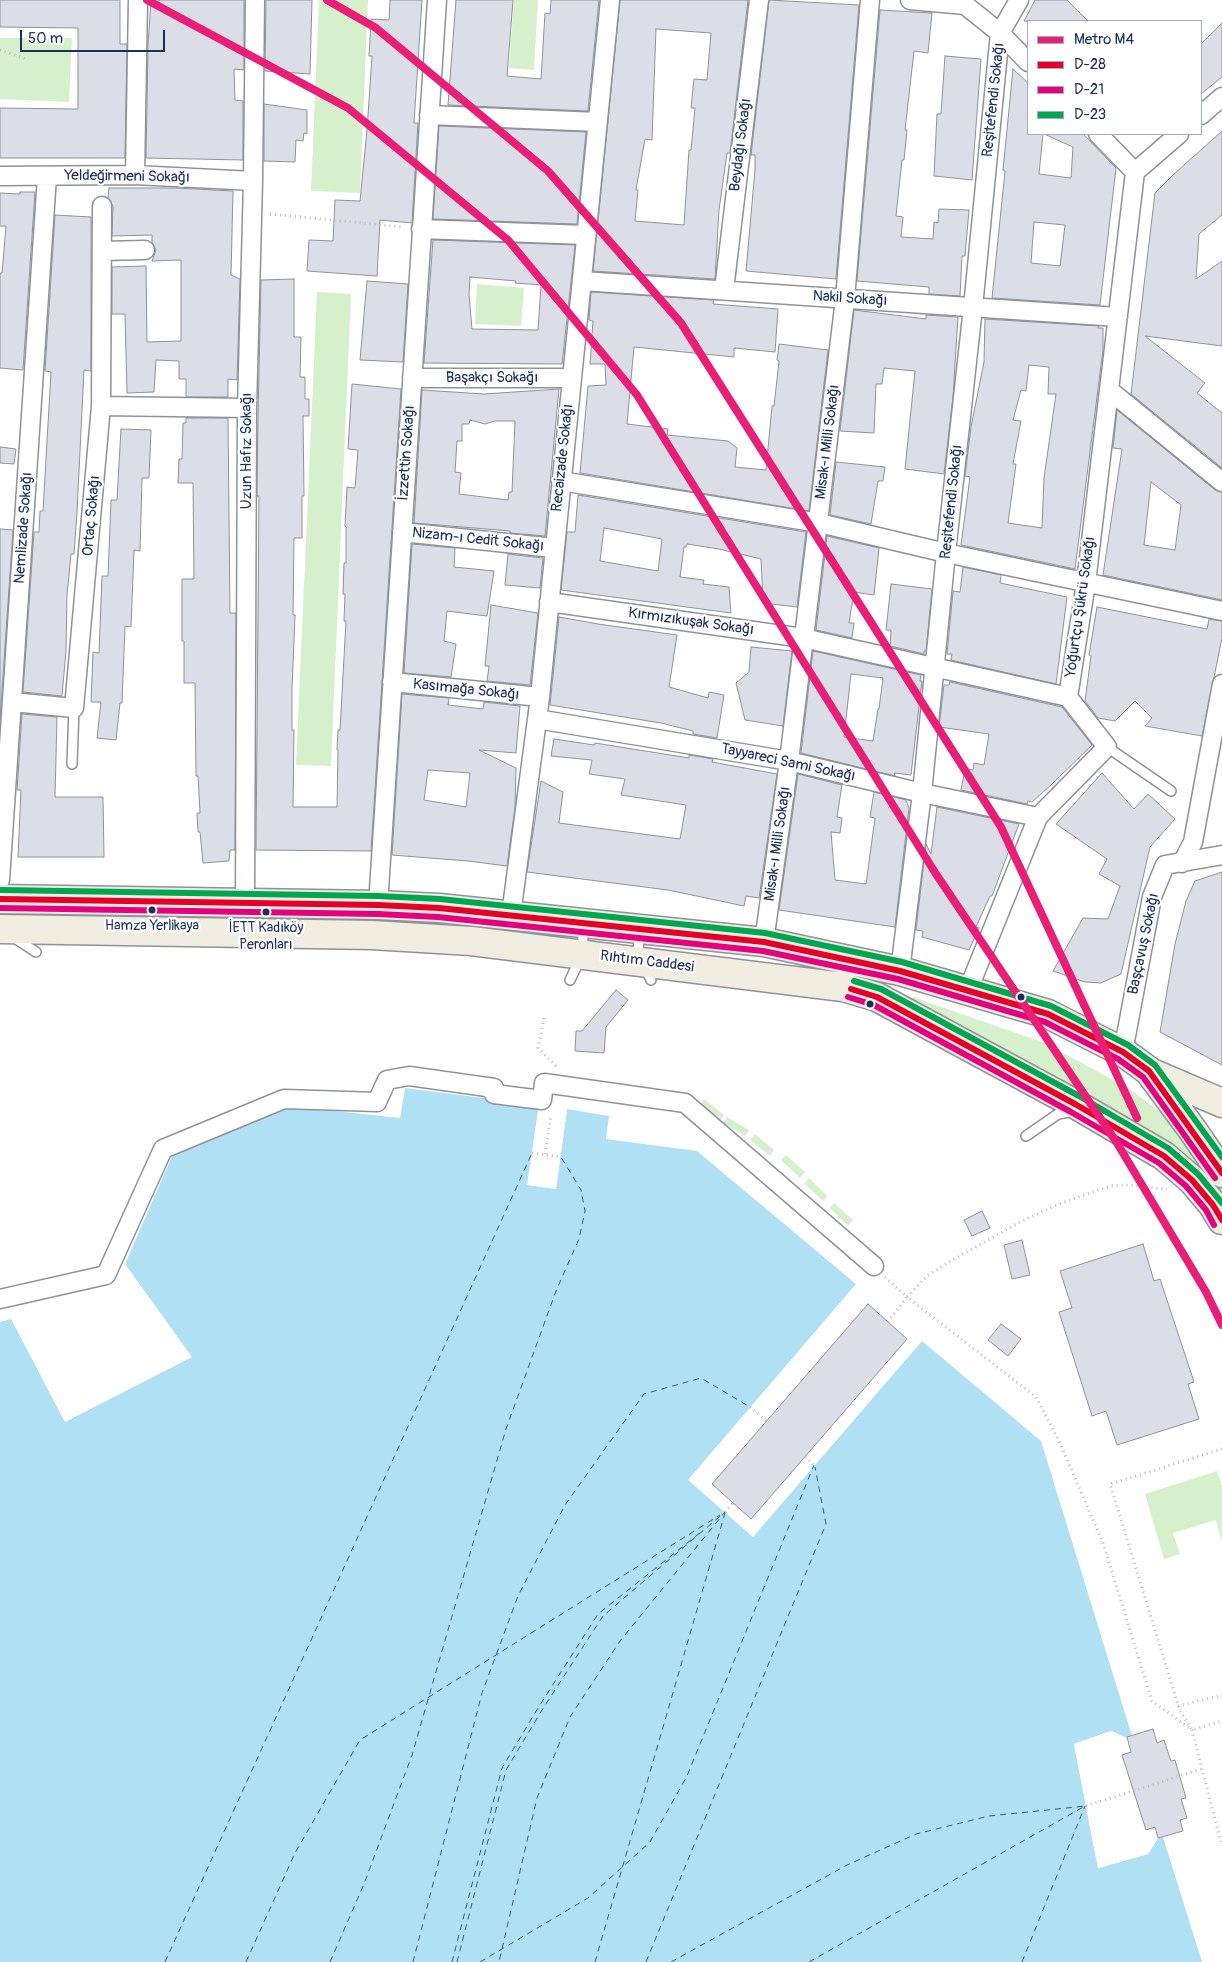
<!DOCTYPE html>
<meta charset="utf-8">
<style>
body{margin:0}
#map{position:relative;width:1222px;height:1962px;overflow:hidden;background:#fff;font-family:Pangolin,sans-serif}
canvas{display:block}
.legend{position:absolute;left:1027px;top:20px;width:175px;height:115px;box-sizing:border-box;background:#fff;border:1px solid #a4acbf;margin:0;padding:6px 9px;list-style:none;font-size:15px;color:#1b2f5e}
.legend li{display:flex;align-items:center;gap:10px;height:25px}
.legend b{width:25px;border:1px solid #a4acbf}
.scale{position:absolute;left:20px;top:30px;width:145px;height:22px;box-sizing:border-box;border:2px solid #1b2f5e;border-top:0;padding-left:6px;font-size:15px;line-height:18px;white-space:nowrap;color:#1b2f5e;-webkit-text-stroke:4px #fff;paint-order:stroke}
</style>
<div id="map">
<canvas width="1222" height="1962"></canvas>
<ul class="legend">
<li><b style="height:6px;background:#e91e76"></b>Metro M4</li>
<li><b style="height:6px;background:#e4002b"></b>D-28</li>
<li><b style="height:6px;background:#e5007d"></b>D-21</li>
<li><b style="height:6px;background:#00a651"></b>D-23</li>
</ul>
<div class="scale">50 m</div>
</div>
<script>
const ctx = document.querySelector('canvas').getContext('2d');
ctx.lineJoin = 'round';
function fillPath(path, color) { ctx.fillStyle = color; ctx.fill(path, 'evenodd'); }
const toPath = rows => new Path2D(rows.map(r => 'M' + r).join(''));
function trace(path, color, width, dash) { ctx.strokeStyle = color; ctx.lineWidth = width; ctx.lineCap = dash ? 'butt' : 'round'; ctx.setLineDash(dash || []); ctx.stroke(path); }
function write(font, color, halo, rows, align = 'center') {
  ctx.font = font + ' Pangolin,sans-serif'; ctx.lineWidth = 4.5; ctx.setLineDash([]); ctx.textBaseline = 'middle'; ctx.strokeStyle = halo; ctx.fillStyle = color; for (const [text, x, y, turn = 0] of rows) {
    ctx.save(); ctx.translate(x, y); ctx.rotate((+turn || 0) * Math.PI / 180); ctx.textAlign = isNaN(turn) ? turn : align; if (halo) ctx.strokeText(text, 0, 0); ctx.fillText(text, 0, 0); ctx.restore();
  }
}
fillPath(toPath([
 [319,0,368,0,360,193,311,191],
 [514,0,538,0,534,70,509,68],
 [0,38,72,38,69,102,0,99],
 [477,284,524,288,521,326,475,324],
 [317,292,351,294,331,766,296,765],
 [913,997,1045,1043,1130,1089,1172,1121,1208,1164,1222,1187,1222,1195,1186,1157,1174,1147,911,1004],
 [704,1099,724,1115,719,1121,699,1105],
 [727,1117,749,1130,745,1136,723,1123],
 [755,1134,774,1150,770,1156,750,1140],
 [786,1155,805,1172,800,1178,781,1160],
 [809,1178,827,1196,823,1201,804,1183],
 [834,1203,853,1220,848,1226,830,1208],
 [1217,1471,1222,1486,1222,1541,1216,1520,1173,1533,1180,1554,1164,1559,1145,1494]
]), '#d6f0cc');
fillPath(toPath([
 [405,1088,539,1105,528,1185,556,1189,567,1109,609,1116,606,1139,697,1151,856,1284,688,1480,753,1537,922,1341,1041,1441,1132,1736,1127,1738,1111,1731,1074,1744,1098,1868,1148,1854,1158,1838,1163,1837,1202,1962,0,1962,0,1322,11,1319,65,1422,192,1357,125,1264,173,1154,289,1106,400,1118]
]), '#b0e0f4');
fillPath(toPath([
 [539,1105,541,1105,530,1183,554,1186,565,1108,567,1109,556,1189,527,1185],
 [1111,1731,1127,1738,1127,1740,1111,1734,1077,1746,1100,1865,1147,1852,1158,1836,1158,1838,1148,1854,1098,1868,1074,1744]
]), '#fff');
trace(toPath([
 [165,1962,532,1153],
 [246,1962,295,1853,360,1740,720,1515],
 [330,1962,364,1884,412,1755,506,1429,556,1291,579,1239,585,1211,581,1190,561,1157],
 [413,1962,482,1693,518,1596,565,1505,644,1394,701,1378,750,1407],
 [452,1962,502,1768,538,1708,598,1614,701,1532],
 [457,1962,506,1770,542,1710,603,1616,725,1512,620,1641,570,1717,537,1798,499,1962],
 [480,1962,588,1898,650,1842,687,1776,814,1465],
 [595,1962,725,1513],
 [646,1962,826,1524,815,1467],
 [671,1962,847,1865,916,1834,989,1816,1086,1806],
 [809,1962,1085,1806],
 [1022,1962,1085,1806]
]), '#385882', 1, [6, 5]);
const building = toPath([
 [0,0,120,0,120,44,127,44,125,158,0,158,0,108,78,109,78,28,0,27,0,0],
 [151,0,244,0,244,70,234,69,235,100,243,101,243,160,146,158,148,45,151,0],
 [266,0,312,0,310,74,265,71,266,0],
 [390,0,422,0,414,123,418,123,412,223,380,220,377,276,307,271,309,240,333,241,335,200,360,201,367,130,372,56,369,56,371,19,389,20,390,0],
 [456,0,513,0,507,76,541,79,545,13,550,14,551,0,599,0,588,111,448,105,456,0],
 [620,0,748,0,730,153,727,153,719,210,715,279,593,271,620,0],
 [656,29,711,33,707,80,694,79,691,108,695,108,691,150,689,150,684,225,635,221,638,190,636,190,645,139,652,140,656,29],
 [769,0,859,5,836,279,746,271,755,170,755,155,751,155,769,0],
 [1035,0,1067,0,1088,21,1024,21,1035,0],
 [880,10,932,13,928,53,914,51,905,130,907,130,904,160,902,160,896,216,903,217,901,237,933,239,934,222,938,223,939,209,969,210,965,256,962,256,960,296,929,294,929,287,857,281,880,10],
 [1222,23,1222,77,1201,94,1201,44,1222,23],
 [945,56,981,59,972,180,934,176,937,114,941,114,945,56],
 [1013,69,1028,83,1028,134,1043,134,1039,174,1071,178,1073,147,1044,134,1083,134,1116,168,1100,305,992,298,1005,171,1003,170,1013,69],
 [1034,222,1065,225,1060,266,1031,263,1034,222],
 [264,104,307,110,307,134,304,133,303,141,296,140,295,162,264,161,264,104],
 [439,126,586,132,577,224,433,219,439,126],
 [1222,131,1222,215,1199,234,1196,279,1222,261,1222,346,1145,336,1205,383,1197,393,1222,413,1222,468,1131,394,1155,193,1173,175,1222,131],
 [109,188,176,188,233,191,231,275,240,279,237,380,228,379,228,397,186,397,186,379,179,379,179,361,156,360,154,392,127,393,125,314,112,314,112,267,146,266,147,342,181,341,181,260,152,261,156,250,152,242,152,235,112,236,113,206,108,198,109,188],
 [20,192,35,192,23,370,0,368,0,273,2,273,6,226,0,226,0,193,20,194,20,192],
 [55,215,91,217,91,371,84,370,77,512,74,554,71,554,67,595,66,651,62,696,23,692,34,532,39,532,40,511,43,511,51,372,45,371,55,215],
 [433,240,575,245,562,364,424,363,433,240],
 [470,277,516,281,515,283,541,285,538,330,472,329,469,294,470,277],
 [294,279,294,337,301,337,300,377,305,377,305,399,309,399,309,416,303,416,304,496,302,496,302,538,294,538,293,615,295,615,292,689,292,730,294,730,293,807,337,807,338,750,337,750,338,730,340,730,346,621,344,621,345,594,343,594,344,563,346,563,346,527,345,526,347,487,355,488,358,450,348,449,352,384,401,389,371,851,256,850,259,496,257,496,258,417,261,280,294,279],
 [367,281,408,284,403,362,360,360,367,281],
 [591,292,714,300,713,304,778,309,775,352,734,348,734,357,634,347,627,424,668,429,667,435,728,441,737,448,735,467,766,470,772,406,774,406,779,361,777,360,779,344,828,350,809,511,580,473,588,386,606,385,605,364,590,364,593,321,589,320,591,292],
 [854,310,926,319,926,315,958,317,953,396,944,474,905,469,915,371,884,368,882,384,876,384,874,433,840,431,854,310],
 [985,319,1099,326,1098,328,1103,328,1103,350,1075,569,961,545,970,477,965,476,971,427,984,362,985,319],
 [1029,365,1049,367,1048,394,1056,394,1044,478,1042,528,1008,523,1016,464,1013,464,1021,421,1013,420,1021,390,1026,391,1029,365],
 [559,389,545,536,510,533,510,531,414,523,422,390,484,394,559,389],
 [470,420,485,424,495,421,515,421,512,492,509,492,508,500,459,494,461,473,455,472,457,441,462,441,462,424,469,424,470,420],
 [1117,410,1215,490,1222,492,1222,600,1103,575,1122,449,1113,448,1117,410],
 [1151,482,1181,505,1175,550,1144,545,1151,482],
 [186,418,228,418,230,613,236,613,235,850,230,850,229,861,203,863,200,832,198,832,197,813,200,813,198,776,196,776,195,683,184,683,184,641,182,641,182,579,194,579,193,483,178,483,179,459,182,459,183,423,186,423,186,418],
 [121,429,151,430,149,478,142,478,140,551,134,550,131,627,125,626,122,703,120,703,116,740,97,738,101,702,91,702,93,652,99,653,102,576,108,576,111,500,117,500,121,429],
 [0,447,16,449,14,464,0,463,0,447],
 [836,462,885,467,883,481,878,481,871,524,830,515,836,462],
 [578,495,806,532,797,607,763,603,761,559,719,549,687,544,686,547,684,547,680,577,704,580,703,584,729,587,731,613,561,590,567,532,575,532,578,495],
 [604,528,662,539,658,571,600,561,604,528],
 [0,529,13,530,0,720,0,529],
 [827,536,879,548,874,595,854,592,849,623,854,623,852,638,816,630,827,536],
 [412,544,455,548,454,567,494,571,487,616,447,611,444,641,456,644,451,677,404,673,412,544],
 [508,554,543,558,540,588,505,585,508,554],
 [963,567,1001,575,1000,583,1067,597,1056,684,951,660,952,654,947,654,953,591,960,592,963,567],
 [891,584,932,589,926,651,924,651,924,654,890,646,891,630,886,630,891,584],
 [491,605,538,613,530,685,487,681,489,666,485,666,491,605],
 [1097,607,1207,629,1209,619,1222,621,1222,638,1202,736,1145,726,1152,718,1135,701,1115,721,1098,718,1085,701,1091,656,1089,655,1097,607],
 [559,617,598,624,677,635,669,687,708,698,709,692,724,695,717,738,693,734,693,731,661,723,550,705,559,617],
 [751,647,792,651,783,726,745,720,736,683,749,672,751,647],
 [813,651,921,675,920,681,922,681,911,775,894,773,895,776,801,753,813,651],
 [851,674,883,678,879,709,878,709,873,741,844,737,851,674],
 [950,682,1062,707,1092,745,1051,785,1032,802,1028,801,1027,804,961,790,965,769,973,770,974,763,984,765,989,734,939,727,944,685,949,685,950,682],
 [402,694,449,698,448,705,483,709,484,702,520,706,516,753,479,750,516,768,515,807,507,866,468,861,392,855,402,694],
 [428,770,470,773,466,807,424,800,428,770],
 [22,714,57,717,55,797,103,797,104,857,18,857,21,790,17,790,22,714],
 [554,739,594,745,595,743,689,758,689,755,713,759,712,762,777,774,759,898,746,896,744,906,668,890,527,872,541,781,563,792,559,823,680,839,686,805,621,795,625,779,589,774,592,760,551,756,554,739],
 [1102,773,1134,809,1148,794,1175,819,1150,847,1121,974,1101,983,1085,982,1053,971,1083,918,1108,919,1120,886,1099,874,1107,859,1056,824,1102,773],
 [798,774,842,785,837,817,842,818,840,833,831,832,835,880,866,884,875,818,870,817,874,792,906,800,909,808,895,927,779,910,798,774],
 [937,807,1019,824,992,896,990,896,976,927,979,928,969,950,922,937,923,931,916,930,926,844,931,854,937,807],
 [1222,872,1222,1065,1160,1032,1175,944,1186,901,1195,881,1222,872],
 [616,990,628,1000,606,1027,604,1053,575,1051,576,1031,582,1031,616,990],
 [982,1211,990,1228,972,1236,964,1220,982,1211],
 [1022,1240,1030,1275,1012,1279,1004,1245,1022,1240],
 [1143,1244,1154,1281,1160,1279,1194,1382,1188,1384,1199,1419,1117,1445,1106,1411,1092,1416,1059,1312,1072,1308,1060,1271,1143,1244],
 [868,1304,907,1339,751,1519,712,1484,868,1304],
 [1001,1324,1021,1339,1008,1356,988,1340,1001,1324],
 [1153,1729,1157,1743,1164,1740,1171,1761,1175,1760,1186,1798,1181,1799,1187,1818,1180,1820,1183,1831,1158,1838,1155,1827,1146,1830,1122,1755,1131,1752,1127,1737,1153,1729]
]);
fillPath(building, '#dbdee7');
trace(building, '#8e929a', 1);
const lane = toPath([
 [1107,747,1171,791],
 [72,764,74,708],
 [645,933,639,940,638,951,641,961,651,980],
 [13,937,36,952],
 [570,980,582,955,583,936,581,927],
 [1026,1136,1058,1114,1074,1111]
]);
const street = toPath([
 [910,0,965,5,1000,33,1028,62],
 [429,115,598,122],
 [1201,115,1222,97],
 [1098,134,1135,172],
 [1135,172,1179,134],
 [135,175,138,0],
 [0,176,135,175,253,181],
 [421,229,586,235],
 [102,251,145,250],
 [582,281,1118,317],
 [724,290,759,0],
 [412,378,571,378],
 [1109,390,1222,482],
 [101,406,102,206],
 [561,481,819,523,946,553,1222,611],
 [402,532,554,548],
 [549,602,803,638,1068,697],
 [392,682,540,697],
 [12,702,74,708,101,406,247,408],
 [537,719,789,761,922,793,1038,817],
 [1182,863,1193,842,1222,684],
 [0,880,47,176],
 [245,903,247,408,253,181,255,0],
 [378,905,437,0],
 [511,915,540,697,610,0],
 [764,942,789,761,845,299,870,0],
 [900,971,922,793,946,553,973,307,1000,33,1019,0],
 [968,990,1038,817,1107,747,1068,697,1086,583,1135,172],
 [1123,1052,1152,897,1165,865,1222,855],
 [0,1299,106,1275,163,1149,284,1099,377,1102,387,1080,409,1076,494,1088,494,1094,542,1100,544,1083,685,1103,874,1266]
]);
const primary = toPath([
 [0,899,378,905,439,908,764,942,900,971,1048,1014,1123,1052,1149,1071,1194,1132,1222,1173],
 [0,929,372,935,471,941,843,987,877,997,1075,1104,1164,1156,1192,1180,1213,1205,1222,1220],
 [1152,1073,1222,1103]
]);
trace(lane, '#8e929a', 12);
trace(street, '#8e929a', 21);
trace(primary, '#8e929a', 31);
trace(toPath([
 [0,50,26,59],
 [270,214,403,227],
 [544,1018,538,1048,557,1067],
 [532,1153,561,1157],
 [545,1154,551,1115],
 [885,1277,907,1297,927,1276,949,1262,1020,1222,1059,1204,1110,1186,1129,1185,1167,1189],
 [888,1322,907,1297,1036,1397,1059,1441,1103,1543,1152,1701,1192,1730,1222,1846],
 [750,1407,766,1421],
 [1222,1449,1110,1484,1180,1711,1192,1730,1222,1721],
 [805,1457,814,1465],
 [725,1512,733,1503],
 [1178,1706,1222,1695],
 [1086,1806,1201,1769]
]), '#b9bcc1', 3, [1, 4]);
trace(lane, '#fff', 9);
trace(street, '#fff', 18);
trace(primary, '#f1ede1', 28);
trace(toPath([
 [0,899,378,905,439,908,764,942,900,971,1048,1014,1123,1052,1149,1071,1222,1173],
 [851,989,877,997,1075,1104,1164,1156,1192,1180,1213,1205,1222,1220]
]), '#e4002b', 6);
trace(toPath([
 [0,908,378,914,438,917,763,951,898,979,1045,1022,1118,1059,1143,1077,1215,1178],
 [848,997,874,1005,1071,1112,1159,1163,1186,1186,1206,1210,1214,1225]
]), '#e5007d', 6);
trace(toPath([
 [0,890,378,896,440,899,765,933,902,962,1051,1006,1128,1045,1155,1065,1222,1157],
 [854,981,881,989,1079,1096,1168,1148,1198,1174,1222,1203]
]), '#00a651', 6);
trace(toPath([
 [147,0,348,108,508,240,637,395,936,874,1117,1143,1206,1292,1222,1325],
 [327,0,376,28,548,171,681,323,1001,827,1137,1118]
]), '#e91e76', 8);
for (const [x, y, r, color] of [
 [152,910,4.5,"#1b2f5e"],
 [266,912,4.5,"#1b2f5e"],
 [1021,997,4.5,"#1b2f5e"],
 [870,1004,4.5,"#1b2f5e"]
]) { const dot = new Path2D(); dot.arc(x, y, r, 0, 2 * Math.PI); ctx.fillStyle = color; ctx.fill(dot); trace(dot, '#fff', 2); }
write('14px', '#1b2f5e', '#fff', [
 ["Hamza Yerlikaya",152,926],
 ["İETT Kadıköy",266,928],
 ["Peronları",266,945]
]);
write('15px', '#1b2f5e', '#fff', [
 ["Reşitefendi Sokağı",994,100,-84],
 ["Beydağı Sokağı",741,145,-83],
 ["Yeldeğirmeni Sokağı",127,177,1],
 ["Nakil Sokağı",850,299,4],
 ["Başakçı Sokağı",492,378],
 ["Misak-ı Milli Sokağı",828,442,-83],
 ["Uzun Hafız Sokağı",247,451,-90],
 ["İzzettin Sokağı",407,453,-86],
 ["Recaizade Sokağı",563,458,-84],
 ["Reşitefendi Sokağı",952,502,-84],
 ["Ortaç Sokağı",92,516,-85],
 ["Nemlizade Sokağı",24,528,-86],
 ["Nizam-ı Cedit Sokağı",478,540,6],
 ["Yoğurtçu Şükrü Sokağı",1081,607,-82],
 ["Kırmızıkuşak Sokağı",691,622,8],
 ["Kasımağa Sokağı",466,690,6],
 ["Tayyareci Sami Sokağı",788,763,12],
 ["Misak-ı Milli Sokağı",778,844,-82],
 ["Başçavuş Sokağı",1144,944,-78],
 ["Rıhtım Caddesi",647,962,7]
]);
</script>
